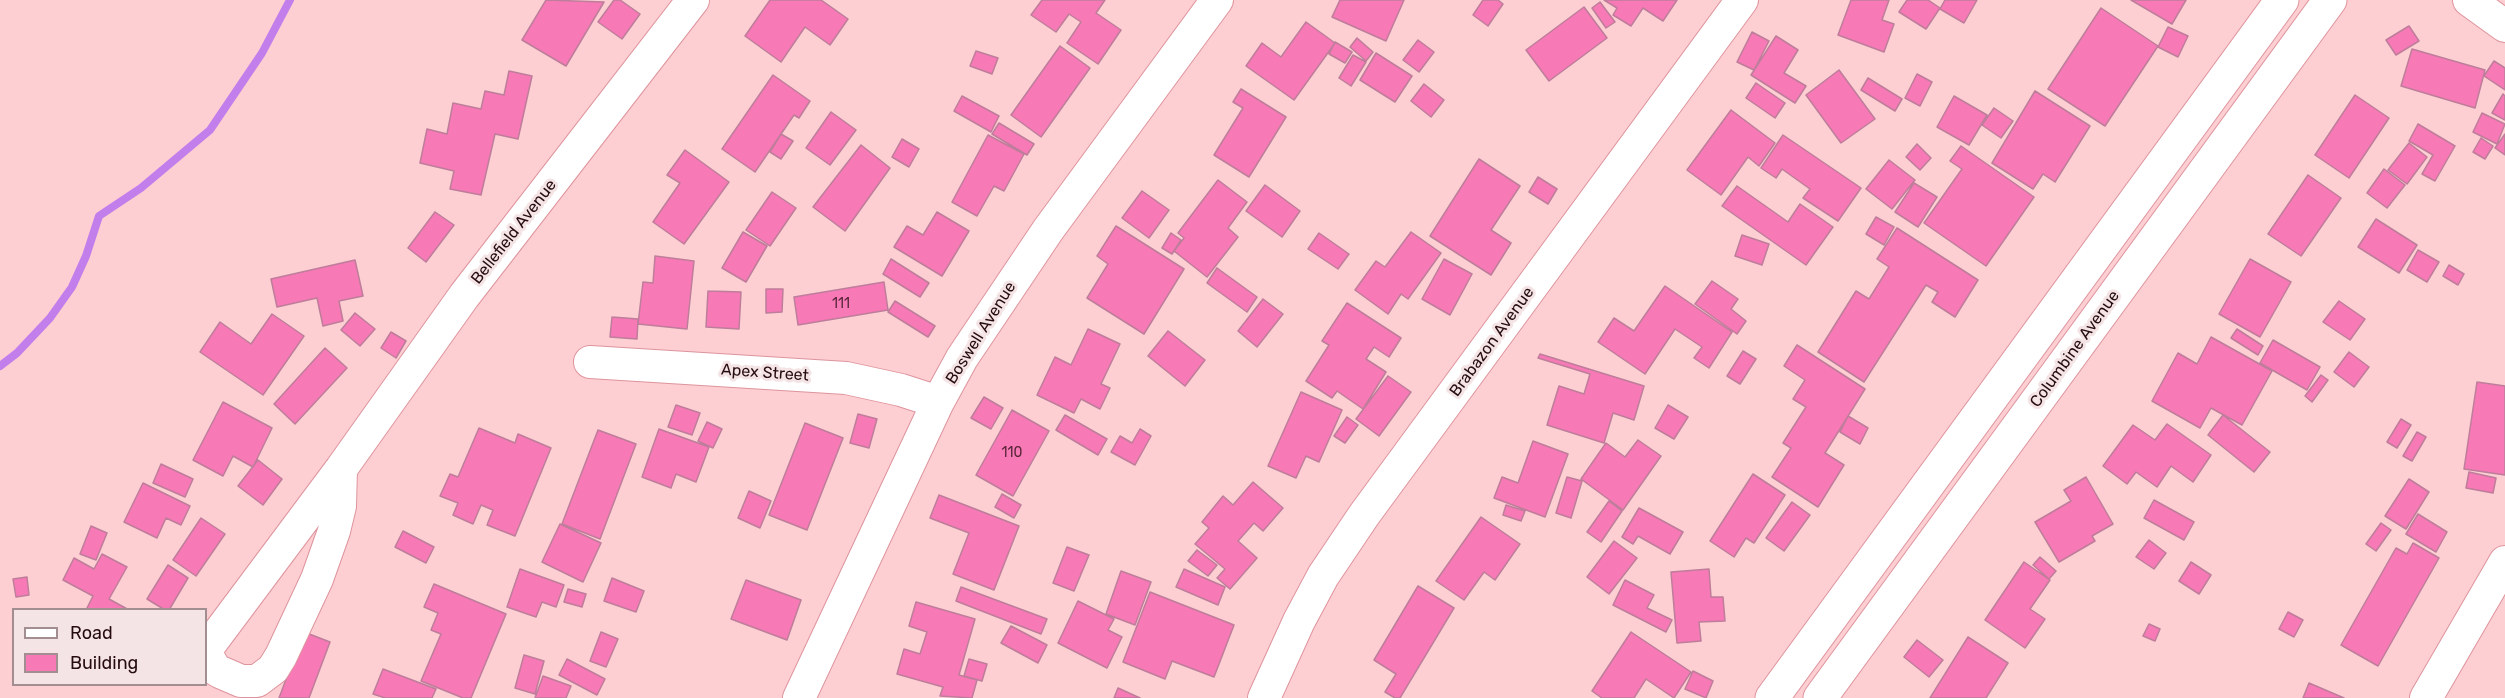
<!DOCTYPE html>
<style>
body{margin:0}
#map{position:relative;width:2505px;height:698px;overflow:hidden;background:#fdced2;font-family:Rubik,sans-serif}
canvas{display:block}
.legend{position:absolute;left:12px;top:608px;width:195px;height:78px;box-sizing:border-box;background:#f4e4e5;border:2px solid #a28e90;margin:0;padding:8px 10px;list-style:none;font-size:18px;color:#260c10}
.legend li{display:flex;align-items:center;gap:12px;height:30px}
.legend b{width:30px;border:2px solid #a28e90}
</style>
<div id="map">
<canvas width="2505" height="698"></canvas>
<ul class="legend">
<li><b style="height:8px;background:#fff"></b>Road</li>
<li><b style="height:16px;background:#f779b6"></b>Building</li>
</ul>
</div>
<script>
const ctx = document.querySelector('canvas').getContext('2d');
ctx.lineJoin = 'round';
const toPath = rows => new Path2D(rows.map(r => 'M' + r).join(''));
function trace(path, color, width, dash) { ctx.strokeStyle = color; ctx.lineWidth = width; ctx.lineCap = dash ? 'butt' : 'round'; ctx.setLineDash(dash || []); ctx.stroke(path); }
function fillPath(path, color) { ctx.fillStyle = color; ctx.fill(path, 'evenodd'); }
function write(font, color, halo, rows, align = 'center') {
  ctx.font = font + ' Rubik,sans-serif'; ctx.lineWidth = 6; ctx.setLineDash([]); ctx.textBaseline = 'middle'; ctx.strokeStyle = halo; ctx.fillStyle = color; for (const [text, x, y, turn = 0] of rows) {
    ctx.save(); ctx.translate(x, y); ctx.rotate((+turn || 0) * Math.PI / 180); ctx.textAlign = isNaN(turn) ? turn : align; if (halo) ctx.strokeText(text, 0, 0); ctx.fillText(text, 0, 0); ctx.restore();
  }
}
trace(toPath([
 [0,366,17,353,50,318,72,287,86,256,99,216,141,188,210,130,262,53,290,0]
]), '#c27eeb', 8);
const building = toPath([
 [546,0,604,2,566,66,522,40,546,0],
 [614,0,620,0,640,14,622,39,598,22,614,0],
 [770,0,821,0,848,19,830,45,805,27,781,62,745,36,770,0],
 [1042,0,1105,0,1096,13,1121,30,1098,64,1067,43,1081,22,1069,14,1056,32,1031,15,1042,0],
 [1340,0,1404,0,1386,41,1332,17,1340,0],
 [1483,0,1498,0,1503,4,1488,26,1473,15,1483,0],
 [1604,0,1677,0,1663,21,1643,8,1631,26,1613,15,1617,8,1604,0],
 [1851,0,1889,0,1882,20,1894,24,1884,52,1838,35,1851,0],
 [1907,0,1928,0,1940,8,1926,29,1899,12,1907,0],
 [1945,0,1977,0,1964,23,1940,9,1945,0],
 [2131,0,2186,0,2172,24,2131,0],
 [1600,2,1615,22,1606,28,1592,8,1600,2],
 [1584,7,1607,38,1549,81,1526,50,1584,7],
 [2101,8,2158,46,2105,126,2048,89,2101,8],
 [1306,22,1335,43,1294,100,1246,66,1262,43,1281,57,1306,22],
 [2409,26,2419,41,2396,55,2386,40,2409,26],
 [2168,27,2188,36,2178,57,2158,47,2168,27],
 [1752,32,1769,41,1754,70,1737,62,1752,32],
 [1776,36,1798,50,1784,73,1806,86,1795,103,1751,75,1776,36],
 [1357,38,1373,52,1366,61,1350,47,1357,38],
 [1418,40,1434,52,1419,72,1403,60,1418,40],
 [1335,42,1352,52,1345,63,1329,54,1335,42],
 [1060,46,1090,68,1041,137,1011,115,1060,46],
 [2412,49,2485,70,2475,108,2401,86,2412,49],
 [976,51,998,58,992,74,970,66,976,51],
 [1376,53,1412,76,1395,102,1360,80,1376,53],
 [1353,55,1366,62,1351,86,1339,78,1353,55],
 [2494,61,2505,68,2505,90,2484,76,2494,61],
 [1839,70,1875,119,1841,143,1806,95,1839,70],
 [509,71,532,76,518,139,495,134,481,195,450,189,454,171,420,163,427,129,447,134,453,103,481,109,485,91,504,95,509,71],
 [1917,74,1932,82,1920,106,1905,98,1917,74],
 [773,75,810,101,799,118,794,115,755,172,722,149,773,75],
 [1868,78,1902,99,1895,111,1861,90,1868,78],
 [1756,83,1785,103,1775,118,1746,98,1756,83],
 [1424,84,1444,100,1431,117,1411,101,1424,84],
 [1241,89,1286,117,1249,177,1214,155,1243,108,1233,102,1241,89],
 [2035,91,2090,126,2055,182,2043,174,2033,189,1992,163,2035,91],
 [2503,94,2505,96,2505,120,2492,113,2503,94],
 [2355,95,2389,118,2349,178,2315,155,2355,95],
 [962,96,999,116,991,132,954,111,962,96],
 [1954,96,1987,115,1969,145,1937,127,1954,96],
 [1994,108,2013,121,2001,138,1982,125,1994,108],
 [1731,110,1775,143,1759,166,1748,157,1721,195,1687,170,1731,110],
 [831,112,856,130,830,165,806,148,831,112],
 [2482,113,2505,124,2497,144,2473,132,2482,113],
 [999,123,1034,144,1027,155,992,134,999,123],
 [2418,124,2455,146,2435,181,2422,174,2433,155,2409,141,2418,124],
 [781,134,793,141,781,159,770,152,781,134],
 [2505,134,2505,155,2495,148,2505,134],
 [988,135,1024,154,1004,191,994,186,977,216,952,202,988,135],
 [1783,135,1861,188,1838,221,1803,198,1810,189,1782,169,1776,178,1761,168,1783,135],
 [2481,138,2493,146,2485,159,2473,152,2481,138],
 [902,139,919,149,909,167,892,157,902,139],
 [2409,143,2427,157,2407,184,2388,170,2409,143],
 [1917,144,1931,158,1920,170,1906,157,1917,144],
 [861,145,890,168,845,231,813,207,861,145],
 [1961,146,2034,197,1986,266,1924,223,1962,169,1950,161,1961,146],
 [685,150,729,182,684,244,653,222,680,183,667,175,685,150],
 [1479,159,1520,186,1491,230,1511,243,1491,275,1430,236,1479,159],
 [1889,160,1915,180,1892,209,1866,189,1889,160],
 [2384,169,2405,185,2387,208,2367,193,2384,169],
 [2308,175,2341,198,2301,256,2268,234,2308,175],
 [1538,177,1557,189,1548,204,1529,192,1538,177],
 [1218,180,1247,202,1228,228,1238,237,1207,277,1174,251,1184,238,1178,233,1218,180],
 [1914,183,1937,197,1918,227,1895,212,1914,183],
 [1265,185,1300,211,1282,237,1246,211,1265,185],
 [1737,186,1788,222,1800,204,1833,227,1806,265,1722,206,1737,186],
 [1142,191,1169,210,1149,238,1122,218,1142,191],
 [772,192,796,208,770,246,746,230,772,192],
 [435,212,454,225,426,262,408,248,435,212],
 [937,212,969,231,942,276,894,247,907,226,923,235,937,212],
 [1876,217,1894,227,1884,245,1866,234,1876,217],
 [2376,219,2417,245,2399,273,2358,247,2376,219],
 [1116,226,1184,269,1144,334,1087,298,1108,264,1097,256,1116,226],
 [1897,228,1978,280,1955,317,1932,302,1938,292,1926,285,1864,382,1818,352,1856,291,1869,299,1889,267,1877,259,1897,228],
 [743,232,767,246,746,282,722,268,743,232],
 [1411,232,1441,253,1408,299,1401,294,1388,314,1355,290,1376,261,1385,267,1411,232],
 [1171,233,1181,240,1172,254,1162,248,1171,233],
 [1319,233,1349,254,1338,269,1308,249,1319,233],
 [1742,235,1769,244,1762,265,1735,256,1742,235],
 [2418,250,2439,262,2427,282,2407,270,2418,250],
 [655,256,694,261,687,329,638,324,643,282,653,283,655,256],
 [891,259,929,283,920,297,883,274,891,259],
 [1444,259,1472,274,1450,315,1422,299,1444,259],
 [2250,259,2291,282,2260,337,2219,314,2250,259],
 [355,260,363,296,339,301,343,321,323,326,317,298,277,307,271,279,355,260],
 [2449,265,2464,274,2458,285,2443,276,2449,265],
 [1217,268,1257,297,1247,312,1207,283,1217,268],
 [1712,281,1738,299,1731,309,1746,321,1737,334,1695,304,1712,281],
 [884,282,888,310,798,325,794,297,884,282],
 [1665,286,1732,332,1709,368,1694,358,1702,347,1675,329,1645,374,1598,342,1614,318,1634,331,1665,286],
 [766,289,783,289,782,312,766,313,766,289],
 [708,291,741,292,739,329,706,327,708,291],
 [1263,299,1283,314,1257,347,1238,331,1263,299],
 [895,301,935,326,928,337,888,312,895,301],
 [2339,301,2365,319,2350,340,2323,322,2339,301],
 [1347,303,1401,338,1389,357,1374,347,1366,359,1386,372,1363,409,1337,391,1332,398,1306,381,1329,345,1322,341,1347,303],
 [355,313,375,329,360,346,341,330,355,313],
 [272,314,304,336,263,395,200,352,220,322,251,344,272,314],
 [612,317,638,319,637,339,610,337,612,317],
 [1088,329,1120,344,1101,384,1110,388,1100,409,1081,399,1074,413,1037,395,1055,357,1071,365,1088,329],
 [2237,329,2263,346,2258,355,2231,338,2237,329],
 [1168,331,1205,360,1185,386,1148,356,1168,331],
 [391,332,406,341,396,358,381,348,391,332],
 [2211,337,2272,371,2242,425,2211,408,2200,428,2152,401,2178,353,2197,364,2211,337],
 [2273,340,2320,367,2307,390,2260,363,2273,340],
 [1797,345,1865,389,1825,453,1844,465,1818,507,1772,477,1791,448,1783,443,1806,407,1793,399,1805,380,1784,366,1797,345],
 [325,348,347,368,295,424,274,404,325,348],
 [1743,351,1756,359,1740,384,1727,376,1743,351],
 [2349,352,2369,367,2354,387,2334,372,2349,352],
 [1540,354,1644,386,1634,420,1613,413,1604,443,1547,425,1559,386,1584,394,1590,374,1538,358,1540,354],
 [2321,375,2328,380,2312,402,2305,396,2321,375],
 [1388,376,1411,392,1379,436,1356,419,1388,376],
 [2477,382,2505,386,2505,475,2464,469,2477,382],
 [1301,392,1342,410,1319,462,1306,456,1296,478,1268,466,1301,392],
 [984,397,1003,408,991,429,971,418,984,397],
 [223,402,272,428,253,467,233,456,223,476,193,460,223,402],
 [676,405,700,413,692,435,668,427,676,405],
 [1668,405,1688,417,1674,439,1655,428,1668,405],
 [1012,410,1049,431,1013,496,976,475,1012,410],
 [858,414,877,419,869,448,850,443,858,414],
 [1065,415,1107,439,1098,455,1056,430,1065,415],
 [2223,415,2270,452,2254,472,2208,435,2223,415],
 [1848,416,1868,428,1860,444,1840,432,1848,416],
 [1347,417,1358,425,1345,443,1334,436,1347,417],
 [2401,419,2411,425,2397,448,2387,442,2401,419],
 [707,422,722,429,713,448,698,441,707,422],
 [805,423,843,438,807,530,769,515,805,423],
 [2167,424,2211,455,2193,482,2171,466,2157,487,2136,472,2127,484,2103,466,2133,425,2155,440,2167,424],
 [479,428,515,443,518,434,551,448,515,536,487,525,493,510,481,505,473,524,453,515,458,503,440,496,450,474,458,477,479,428],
 [659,429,709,447,696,482,676,474,671,488,642,477,659,429],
 [1140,429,1151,436,1135,465,1111,452,1120,436,1132,443,1140,429],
 [598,430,636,444,600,539,562,524,598,430],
 [2417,432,2426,437,2412,461,2403,456,2417,432],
 [1638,440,1661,456,1623,510,1581,479,1606,443,1625,457,1638,440],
 [1533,441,1568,454,1545,517,1494,498,1502,477,1518,483,1533,441],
 [258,460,282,479,263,505,238,486,258,460],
 [161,464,193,479,185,497,153,483,161,464],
 [2469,472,2496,478,2493,493,2466,488,2469,472],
 [1753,474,1785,495,1754,543,1746,538,1734,557,1710,541,1753,474],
 [1567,477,1582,481,1571,518,1556,513,1567,477],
 [2086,477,2113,524,2092,536,2095,541,2059,562,2035,522,2071,501,2064,490,2086,477],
 [2409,479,2429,492,2406,529,2385,516,2409,479],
 [1253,482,1283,508,1263,531,1254,523,1238,541,1257,558,1230,589,1217,578,1225,569,1195,544,1209,528,1202,522,1223,496,1233,505,1253,482],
 [143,483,190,506,181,525,166,518,157,538,124,522,143,483],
 [749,491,771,501,760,528,738,518,749,491],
 [1002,494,1021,505,1014,518,995,507,1002,494],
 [939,495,1019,526,994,590,953,574,969,533,930,518,939,495],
 [2154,500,2194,522,2184,540,2144,518,2154,500],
 [1609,501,1622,511,1601,542,1587,532,1609,501],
 [1792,502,1810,515,1784,551,1766,538,1792,502],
 [1506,505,1525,511,1521,521,1503,515,1506,505],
 [1639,508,1683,532,1670,554,1638,536,1633,544,1622,537,1639,508],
 [2418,514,2447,532,2436,552,2406,534,2418,514],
 [1481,517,1520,544,1495,580,1484,572,1464,600,1436,581,1481,517],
 [201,518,225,534,196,576,173,560,201,518],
 [2381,523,2391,530,2376,551,2366,544,2381,523],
 [560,524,601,543,583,582,542,562,560,524],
 [91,526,107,533,96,560,80,554,91,526],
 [403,531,434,547,426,563,395,547,403,531],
 [2149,540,2166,553,2154,569,2136,557,2149,540],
 [1614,541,1637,558,1609,594,1587,577,1614,541],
 [2413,543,2439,558,2378,666,2341,645,2396,548,2407,554,2413,543],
 [1067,547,1089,555,1074,591,1053,583,1067,547],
 [1197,550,1217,565,1208,576,1188,561,1197,550],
 [102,554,127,567,109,599,129,610,86,610,93,596,63,580,74,558,94,569,102,554],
 [2040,557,2056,571,2049,579,2033,565,2040,557],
 [2024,562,2050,580,2030,609,2045,619,2025,648,1985,620,2024,562],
 [2191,562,2211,575,2199,594,2179,581,2191,562],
 [168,565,188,578,169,610,165,610,147,599,168,565],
 [520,569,564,585,556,607,542,602,536,617,507,607,520,569],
 [1184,569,1225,587,1218,605,1176,587,1184,569],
 [1709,569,1711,597,1723,597,1725,621,1699,622,1701,641,1677,643,1671,572,1709,569],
 [1121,571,1151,582,1135,625,1106,614,1121,571],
 [27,577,29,595,16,597,13,579,27,577],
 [612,578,644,591,636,612,604,601,612,578],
 [746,580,801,600,787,640,731,619,746,580],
 [1625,580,1654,595,1647,608,1672,620,1666,632,1613,605,1625,580],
 [434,584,506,614,471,698,463,698,421,681,441,634,431,630,438,613,424,607,434,584],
 [1418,586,1454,608,1400,698,1395,698,1385,692,1396,674,1374,660,1418,586],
 [961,587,1047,619,1041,634,956,601,961,587],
 [568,589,586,594,582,607,564,602,568,589],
 [1150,592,1234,625,1214,677,1172,661,1165,679,1123,662,1150,592],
 [1078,601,1114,619,1108,630,1122,637,1107,668,1058,643,1078,601],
 [916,602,975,619,959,675,977,680,972,698,940,696,943,687,897,674,904,649,920,654,927,632,909,626,916,602],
 [2288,612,2303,620,2294,637,2279,629,2288,612],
 [2149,624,2160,629,2155,641,2143,636,2149,624],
 [1011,626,1047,645,1038,663,1001,643,1011,626],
 [304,632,330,642,309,698,279,698,304,632],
 [601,632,618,639,606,667,590,661,601,632],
 [1631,632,1691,672,1674,698,1646,679,1634,698,1602,698,1592,691,1631,632],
 [1968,637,2008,663,1986,698,1930,698,1968,637],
 [1917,640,1943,660,1929,677,1904,657,1917,640],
 [524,655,544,661,535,694,515,688,524,655],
 [567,659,605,679,597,695,559,675,567,659],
 [969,659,987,664,982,681,964,676,969,659],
 [383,669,436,689,432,698,385,698,373,694,383,669],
 [1693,671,1713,681,1706,698,1685,689,1693,671],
 [543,676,571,686,566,698,535,698,543,676],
 [2309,683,2344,698,2303,698,2309,683],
 [1118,688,1140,698,1114,698,1118,688]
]);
fillPath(building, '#f779b6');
trace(building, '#be7d9a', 1.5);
const minor = toPath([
 [2469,0,2505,26],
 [590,362,846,378,901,390,938,402],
 [341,469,340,506,334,531,317,579,281,656,273,669,257,681,241,681,220,672,215,669,208,657,207,650,211,643,341,469,464,296,693,0],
 [799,698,938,402,962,358,1048,230,1217,0],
 [1264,698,1299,621,1323,576,1364,515,1742,0],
 [2426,698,2505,562]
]);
const major = toPath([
 [1772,698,2282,0],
 [1820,698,2330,0]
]);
trace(minor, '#de949d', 34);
trace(major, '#de949d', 35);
trace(minor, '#fff', 32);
trace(major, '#fff', 33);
write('14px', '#5a273a', null, [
 ["111",841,304],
 ["110",1012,453]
]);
write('16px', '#260c10', '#f4e4e5', [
 ["Bellefield Avenue",514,232,-52],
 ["Boswell Avenue",981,333,-58],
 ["Brabazon Avenue",1492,342,-54],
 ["Columbine Avenue",2075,349,-54],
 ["Apex Street",765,373,4]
]);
</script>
